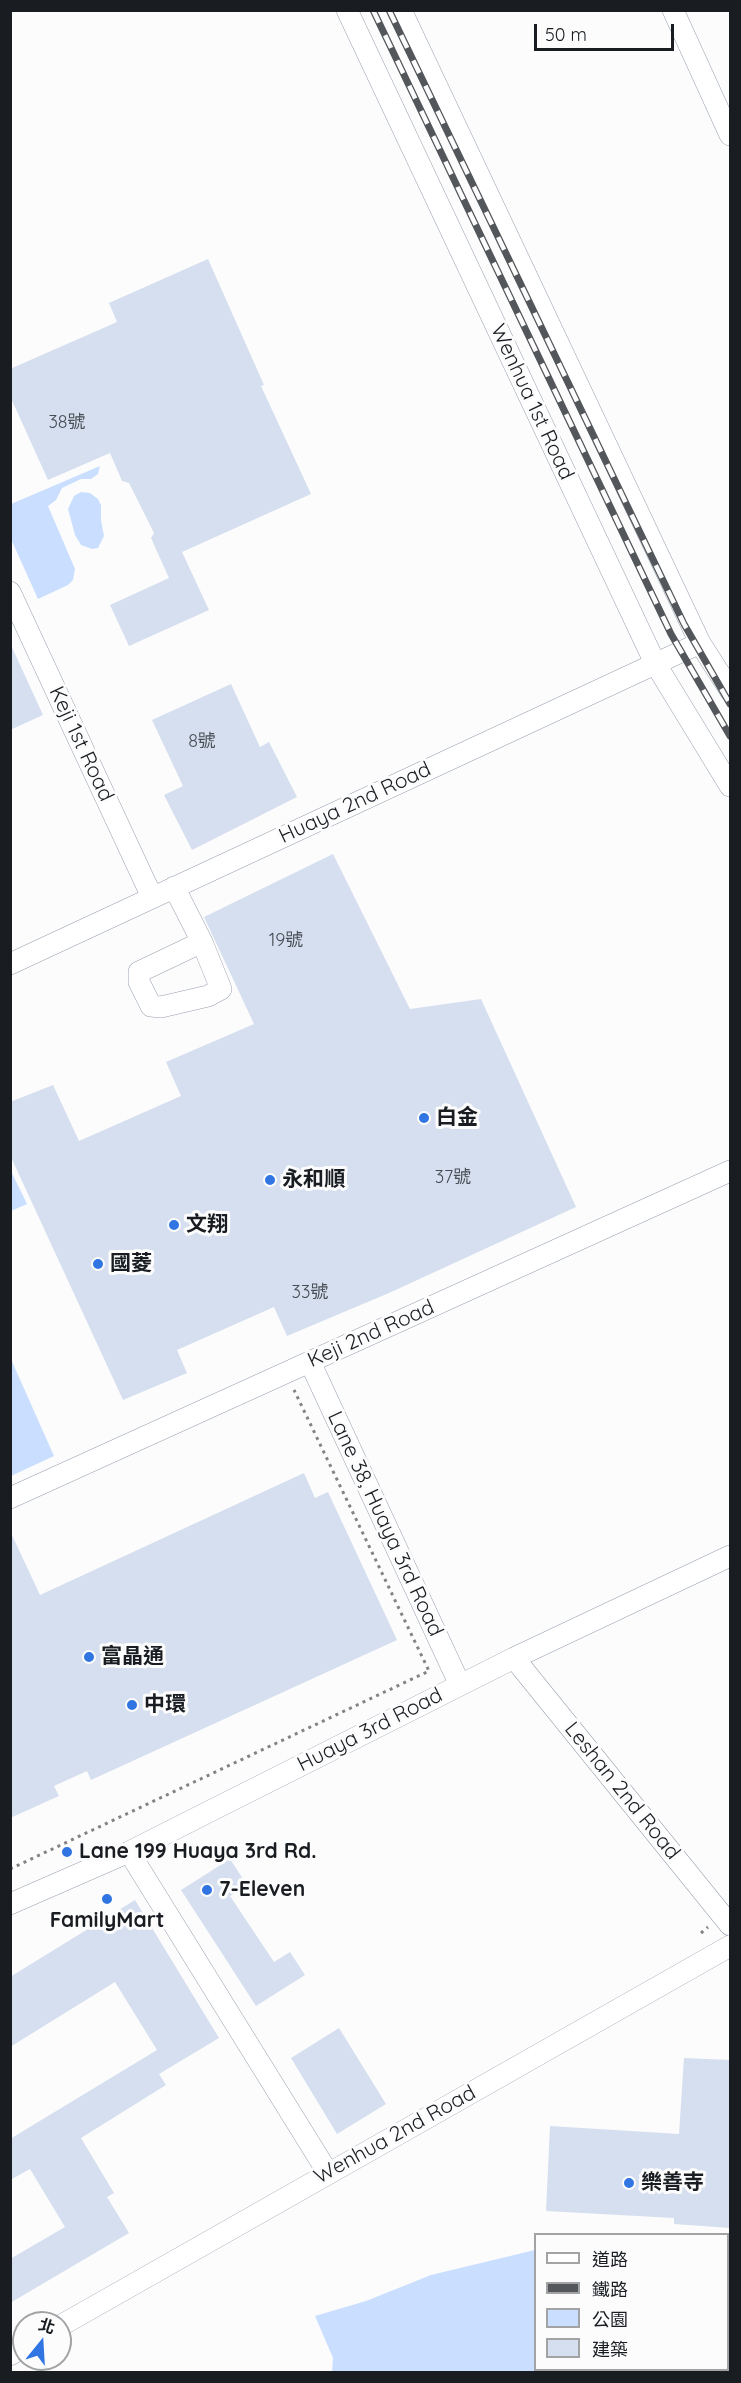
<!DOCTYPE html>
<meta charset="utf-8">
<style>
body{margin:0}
#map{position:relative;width:741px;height:2383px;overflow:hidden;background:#fcfcfc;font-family:Quicksand,"Noto Sans TC",sans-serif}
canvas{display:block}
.frame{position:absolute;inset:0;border:12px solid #191d22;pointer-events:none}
.legend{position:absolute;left:534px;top:2233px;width:195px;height:138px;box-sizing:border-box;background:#fcfcfc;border:2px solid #a1a3a5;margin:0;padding:8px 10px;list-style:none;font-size:18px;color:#191d22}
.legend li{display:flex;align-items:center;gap:12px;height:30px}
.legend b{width:30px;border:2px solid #a1a3a5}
.north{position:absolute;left:12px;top:2311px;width:60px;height:60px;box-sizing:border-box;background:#fcfcfc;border:2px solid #a1a3a5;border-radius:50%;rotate:18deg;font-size:16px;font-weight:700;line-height:24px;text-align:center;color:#191d22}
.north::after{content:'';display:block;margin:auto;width:21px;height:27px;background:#3075e2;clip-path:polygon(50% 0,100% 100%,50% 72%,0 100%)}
.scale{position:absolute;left:534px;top:24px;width:140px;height:27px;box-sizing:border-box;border:3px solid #191d22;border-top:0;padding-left:8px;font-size:18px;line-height:21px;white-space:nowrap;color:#191d22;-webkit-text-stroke:4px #fcfcfc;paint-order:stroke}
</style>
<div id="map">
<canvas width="741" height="2383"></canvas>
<div class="frame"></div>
<ul class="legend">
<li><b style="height:8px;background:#fff"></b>道路</li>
<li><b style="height:8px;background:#53565a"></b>鐵路</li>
<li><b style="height:16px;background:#cadeff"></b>公園</li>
<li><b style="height:16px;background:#d5dfef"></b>建築</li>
</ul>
<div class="north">北</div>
<div class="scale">50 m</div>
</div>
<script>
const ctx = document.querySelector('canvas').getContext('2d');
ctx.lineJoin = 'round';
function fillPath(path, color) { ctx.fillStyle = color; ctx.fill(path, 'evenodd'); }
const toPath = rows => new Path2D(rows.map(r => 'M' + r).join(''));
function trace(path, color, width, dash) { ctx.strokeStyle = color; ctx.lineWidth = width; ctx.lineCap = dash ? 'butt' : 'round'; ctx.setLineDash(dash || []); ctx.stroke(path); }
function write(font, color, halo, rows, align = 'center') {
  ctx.font = font + ' Quicksand,"Noto Sans TC",sans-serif'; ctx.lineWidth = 6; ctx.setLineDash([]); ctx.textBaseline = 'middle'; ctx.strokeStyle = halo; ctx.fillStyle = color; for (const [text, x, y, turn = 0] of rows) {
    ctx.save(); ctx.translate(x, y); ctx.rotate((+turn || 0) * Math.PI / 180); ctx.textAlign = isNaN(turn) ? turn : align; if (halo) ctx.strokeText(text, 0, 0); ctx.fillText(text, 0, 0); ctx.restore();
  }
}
fillPath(toPath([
 [100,466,98,474,91,479,81,479,62,488,56,500,48,506,75,569,73,580,68,585,38,599,11,539,11,504],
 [81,492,90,493,98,499,101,505,101,520,104,536,98,548,92,549,81,545,75,535,68,509,74,496],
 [10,1169,27,1204,11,1211,10,1211],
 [10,1357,54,1456,11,1476,10,1476],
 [535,2250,536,2370,564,2370,564,2372,332,2372,333,2358,315,2316,366,2301,431,2275]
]), '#cadeff');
fillPath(toPath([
 [208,259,264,385,261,386,311,494,182,552,209,610,129,646,110,605,169,578,151,538,154,533,129,483,122,481,110,453,48,480,10,396,10,369,117,322,109,303],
 [10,643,43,715,10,730],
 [231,684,260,747,269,742,297,797,192,850,164,795,183,786,152,720],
 [333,854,410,1009,481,999,576,1207,389,1293,287,1336,274,1307,177,1350,187,1373,123,1400,10,1155,10,1102,53,1085,79,1141,181,1096,166,1062,254,1024,204,917],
 [304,1473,315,1498,328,1492,397,1640,91,1780,87,1771,54,1786,59,1796,10,1818,10,1531,40,1595],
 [230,1859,247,1885,230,1896,274,1962,290,1952,305,1975,256,2006,181,1890],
 [135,1900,219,2038,159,2074,166,2085,81,2138,114,2193,107,2197,129,2233,10,2303,10,2259,65,2227,30,2169,10,2180,10,2139,157,2050,115,1982,10,2047,10,1977],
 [339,2028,386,2104,337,2134,291,2058],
 [684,2058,730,2060,730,2228,674,2224,674,2218,546,2211,550,2126,679,2134]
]), '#d5dfef');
const minor = toPath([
 [347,10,655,663,730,786],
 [401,10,700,643,730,690],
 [673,10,730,135],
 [10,592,152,897],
 [174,887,202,942,221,989,208,996,161,1007,151,1006,139,982,139,972,202,942],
 [10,964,700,643],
 [310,1362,460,1685],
 [10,1498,730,1171],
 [514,1658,730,1925],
 [129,1852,328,2173],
 [10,1904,129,1852,514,1658,730,1556],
 [60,2326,730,1946],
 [10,2355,24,2347]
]);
trace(minor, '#98a1b0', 22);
trace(toPath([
 [10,1869,429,1671,294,1390],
 [701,1933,708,1927]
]), '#818386', 3, [3, 4.5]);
trace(minor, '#fff', 21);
const rail = toPath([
 [373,10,671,634,730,736],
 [389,10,684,624,730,704]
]);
trace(rail, '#53565a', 7);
trace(rail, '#fcfcfc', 4.5, [14]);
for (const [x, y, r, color] of [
 [424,1118,6,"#3075e2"],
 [270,1180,6,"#3075e2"],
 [174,1225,6,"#3075e2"],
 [98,1264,6,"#3075e2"],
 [89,1657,6,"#3075e2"],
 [132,1705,6,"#3075e2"],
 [67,1852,6,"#3075e2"],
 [207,1890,6,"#3075e2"],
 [107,1899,6,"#3075e2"],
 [629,2183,6,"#3075e2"]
]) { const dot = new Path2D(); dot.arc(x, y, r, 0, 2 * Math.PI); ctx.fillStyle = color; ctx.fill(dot); trace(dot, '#fcfcfc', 2); }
write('18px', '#484e55', null, [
 ["38號",67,423],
 ["8號",202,742],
 ["19號",286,941],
 ["37號",453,1178],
 ["33號",310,1293]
]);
write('21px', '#191d22', '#fcfcfc', [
 ["Wenhua 1st Road",532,402,65],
 ["Keji 1st Road",81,744,65],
 ["Huaya 2nd Road",355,803,-25],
 ["Keji 2nd Road",371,1334,-24],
 ["Lane 38, Huaya 3rd Road",385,1524,65],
 ["Huaya 3rd Road",370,1730,-27],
 ["Leshan 2nd Road",622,1791,51],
 ["Wenhua 2nd Road",395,2135,-29]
]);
write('bold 21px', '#191d22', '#fcfcfc', [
 ["白金",436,1118],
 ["永和順",282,1180],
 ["文翔",186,1225],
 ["國菱",110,1264],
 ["富晶通",101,1657],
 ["中環",144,1705],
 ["Lane 199 Huaya 3rd Rd.",79,1852],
 ["7-Eleven",219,1890],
 ["FamilyMart",107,1921,"center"],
 ["樂善寺",641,2183]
], 'left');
</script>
